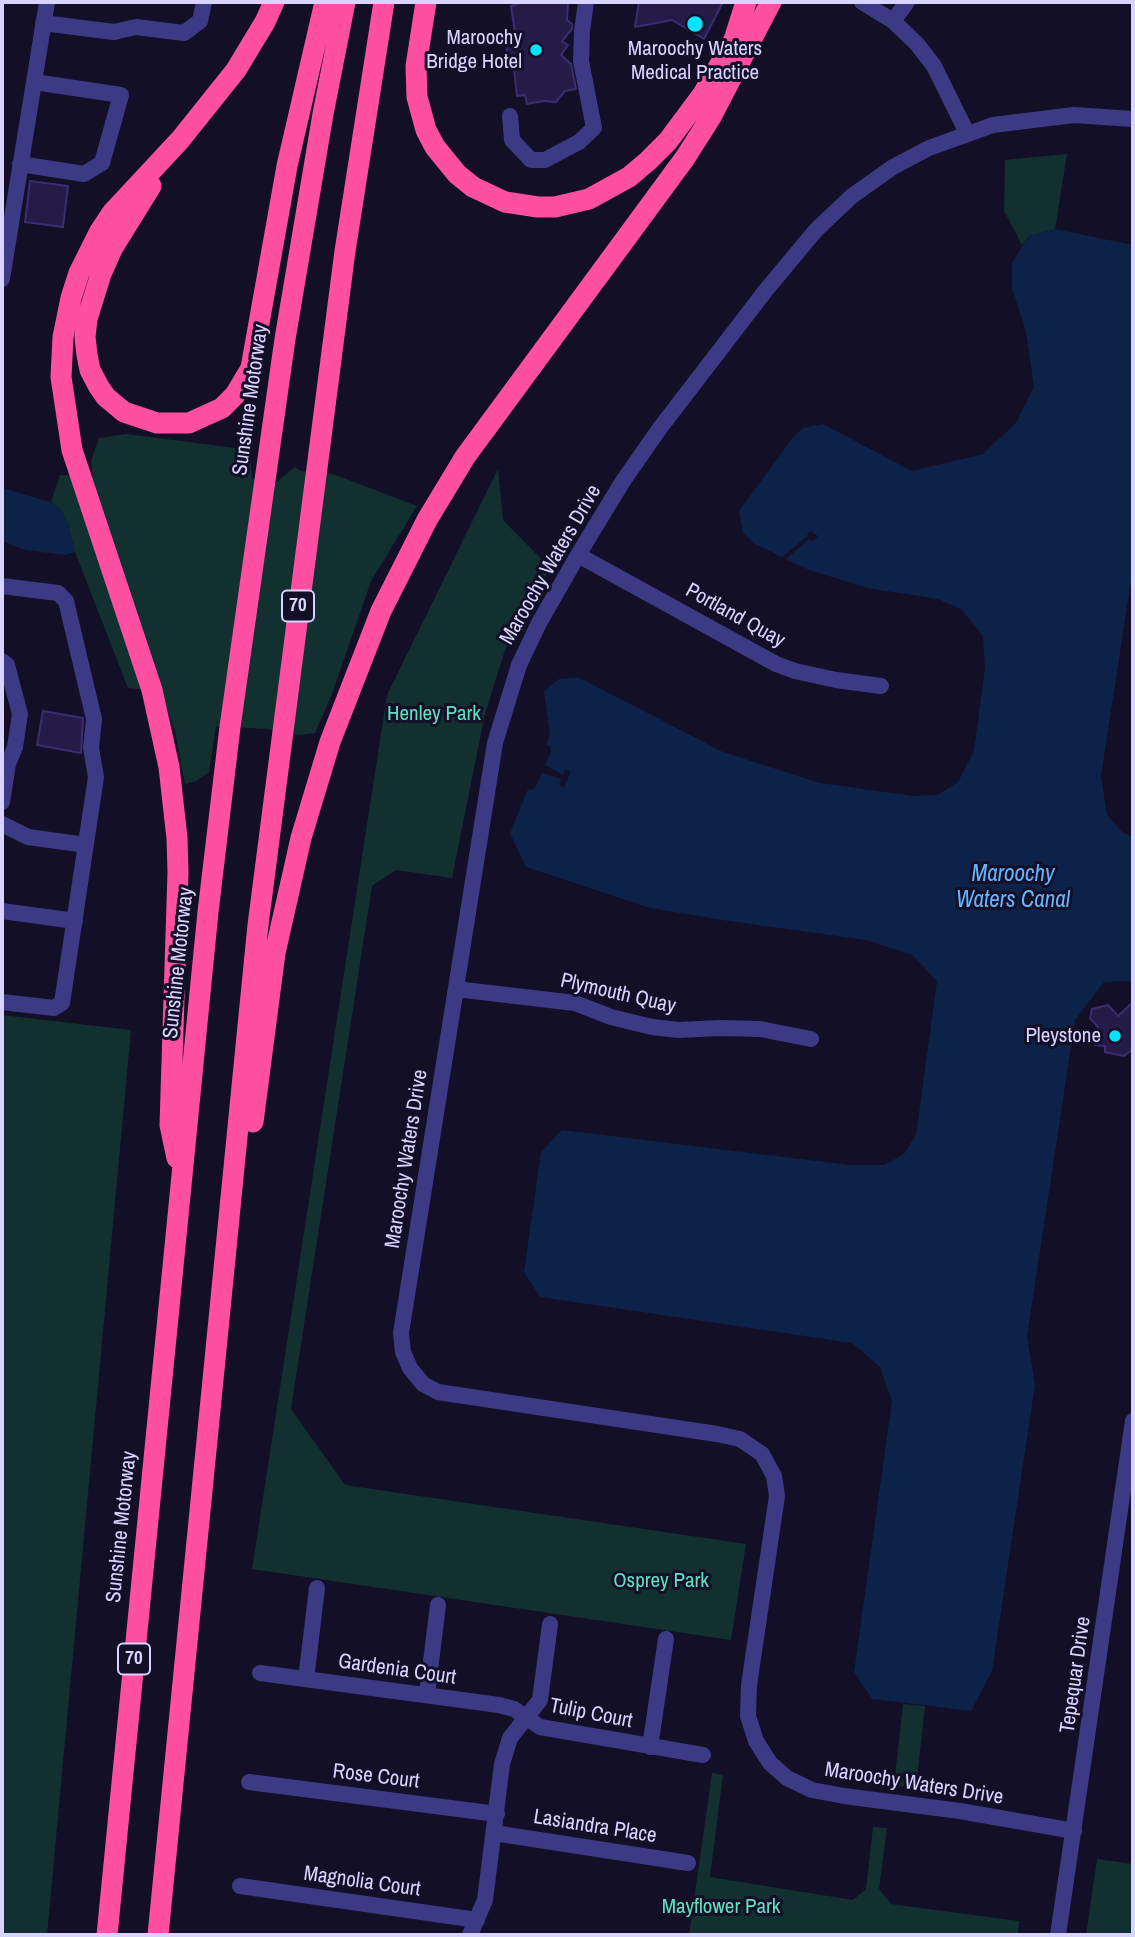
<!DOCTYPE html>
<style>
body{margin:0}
#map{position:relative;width:1135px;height:1937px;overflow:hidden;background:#130f26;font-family:"Archivo Narrow",sans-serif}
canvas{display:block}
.frame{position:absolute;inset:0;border:4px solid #d9d4ff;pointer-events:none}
</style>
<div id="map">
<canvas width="1135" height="1937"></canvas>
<div class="frame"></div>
</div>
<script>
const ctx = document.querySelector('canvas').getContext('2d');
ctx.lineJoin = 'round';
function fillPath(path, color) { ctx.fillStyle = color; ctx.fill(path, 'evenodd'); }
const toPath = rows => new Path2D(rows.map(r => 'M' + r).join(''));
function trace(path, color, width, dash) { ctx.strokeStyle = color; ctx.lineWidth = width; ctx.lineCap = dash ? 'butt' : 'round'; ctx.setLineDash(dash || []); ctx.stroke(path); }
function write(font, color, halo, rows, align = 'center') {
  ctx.font = font + ' "Archivo Narrow",sans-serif'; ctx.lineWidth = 6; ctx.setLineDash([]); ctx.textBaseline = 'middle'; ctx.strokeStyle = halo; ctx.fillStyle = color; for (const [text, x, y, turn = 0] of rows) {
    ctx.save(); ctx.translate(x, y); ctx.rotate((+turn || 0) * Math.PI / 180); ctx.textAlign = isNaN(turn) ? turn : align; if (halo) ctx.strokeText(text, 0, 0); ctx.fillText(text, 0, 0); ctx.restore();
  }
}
fillPath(toPath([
 [1067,154,1055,229,1029,236,1022,245,1004,211,1005,160],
 [127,434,235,448,250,455,252,479,275,483,295,467,301,471,333,474,417,506,371,581,332,694,315,733,299,735,267,729,216,726,209,772,196,781,185,784,175,731,161,691,128,688,75,552,68,524,60,509,51,502,60,475,93,477,91,461,99,438],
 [498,469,503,520,550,568,505,650,485,714,452,878,396,870,372,886,291,1409,345,1485,746,1544,731,1640,252,1569,387,695],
 [2,1015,131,1030,47,1935,2,1935],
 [903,1704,925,1706,916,1788,894,1785],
 [712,1773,723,1775,710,1877,853,1900,866,1889,873,1827,887,1828,879,1889,891,1904,1019,1921,1018,1935,689,1935],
 [1097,1859,1133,1864,1133,1935,1086,1935]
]), '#12302f');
fillPath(toPath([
 [1055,229,1133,245,1133,568,1101,776,1107,815,1123,833,1133,837,1133,981,1104,982,1075,1020,1027,1337,1035,1385,992,1671,971,1711,872,1699,854,1672,892,1401,880,1367,852,1343,540,1297,524,1272,541,1152,562,1130,850,1165,884,1165,904,1154,916,1135,937,981,912,955,866,940,722,920,650,908,526,867,510,833,550,735,544,691,559,679,578,677,723,752,820,783,914,796,938,795,958,782,974,751,985,668,983,636,962,610,938,599,867,588,809,570,755,544,743,532,739,511,794,436,803,428,823,424,912,471,983,454,1016,423,1034,387,1026,332,1012,288,1012,263,1029,236],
 [2,488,50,502,60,509,68,524,75,552,65,555,25,550,2,541]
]), '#0c2248');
fillPath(toPath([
 [810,531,818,536,813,542,809,539,785,560,781,558,806,537],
 [544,743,550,746,551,752,545,765,563,775,565,769,571,771,564,788,559,785,561,779,542,773,535,788,532,790,525,788]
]), '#130f26');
const building = toPath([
 [523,2,568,2,567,20,572,24,572,29,562,41,568,45,561,55,571,64,576,89,565,91,556,102,544,101,527,104,525,95,517,96,513,60,508,61,506,42,516,39,511,6,523,2],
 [639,2,723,2,704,39,672,20,635,27,639,2],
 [30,181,68,186,63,227,25,222,30,181],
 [43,711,83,718,81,753,37,745,43,711],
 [1133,1002,1133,1049,1124,1056,1105,1052,1105,1046,1095,1045,1098,1027,1090,1018,1092,1009,1108,1005,1118,1016,1133,1002]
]);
fillPath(building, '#241b47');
trace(building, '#3b2d73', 2);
trace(toPath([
 [862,2,893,21,917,44,934,66,967,133],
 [893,21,907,2],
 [43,23,114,32,136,27,184,33,200,21,204,2],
 [510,116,512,140,531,160,545,160,579,142,594,128,581,61,582,31,586,2],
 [20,164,84,174,102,163,121,95,34,82],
 [2,279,47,2],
 [578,555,776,664,795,671,836,680,881,686],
 [2,586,58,593,66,601,94,719,91,748,96,777,62,1003,54,1008,2,1002],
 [2,661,7,665,20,714,15,747,8,764,2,802],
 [2,824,28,837,86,845],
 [2,911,75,921],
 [456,989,575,1003,611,1017,652,1027,678,1030,720,1028,760,1029,811,1039],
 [260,1673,499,1705,514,1709,540,1727,703,1755],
 [306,1679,317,1588],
 [427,1694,438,1605],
 [650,1747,666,1639],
 [249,1782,497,1814],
 [1074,1831,960,1811,844,1796,812,1790,787,1778,770,1763,756,1741,748,1716,749,1685,777,1496,774,1476,762,1454,740,1439,717,1434,438,1392,423,1384,410,1368,403,1352,401,1333,495,743,519,665,539,623,578,555,623,481,660,428,766,290,816,230,852,196,893,167,929,148,993,125,1074,115,1133,119],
 [494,1833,688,1863],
 [240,1886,477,1920],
 [470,1935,485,1900,502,1764,510,1738,540,1700,550,1624],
 [1058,1935,1133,1421]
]), '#3d3a85', 16);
trace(toPath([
 [426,2,416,66,417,97,426,130,435,147,457,174,473,187,505,202,538,207,555,207,589,199,629,177,648,161,668,141,703,94,734,40,746,2],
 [151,186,112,249,101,274,87,319,85,337,87,355,90,370,99,387,106,397,124,412,157,423,189,423,222,408,235,395,251,368,287,166,325,2],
 [253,1122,275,953,301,838,330,742,381,611,427,520,465,457,685,158,711,117,771,2],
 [177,1158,170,1125,178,872,177,838,169,767,152,690,72,450,61,377,63,337,71,298,79,273,100,231,112,213,180,140,236,70,265,22,274,2],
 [107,1935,208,912,230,727,285,339,323,114,345,2],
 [158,1935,258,925,345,251,384,2]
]), '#ff4fa3', 21);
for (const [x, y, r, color] of [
 [695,24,9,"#00e5ff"],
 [536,50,7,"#00e5ff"],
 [1115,1036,7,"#00e5ff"]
]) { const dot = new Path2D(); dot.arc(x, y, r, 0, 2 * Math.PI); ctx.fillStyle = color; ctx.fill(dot); trace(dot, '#130f26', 2.5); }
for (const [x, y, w] of [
 [298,606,32],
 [134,1659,32]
]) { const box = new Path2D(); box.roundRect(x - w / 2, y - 15.5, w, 31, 5); ctx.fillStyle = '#130f26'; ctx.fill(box); trace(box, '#d9d4ff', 2); }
write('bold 19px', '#d9d4ff', null, [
 ["70",298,606],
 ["70",134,1659]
]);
write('21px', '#d9d4ff', '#130f26', [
 ["Maroochy",522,38],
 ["Bridge Hotel",522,62],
 ["Maroochy Waters",695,49,"center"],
 ["Medical Practice",695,73,"center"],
 ["Pleystone",1101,1036]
], 'right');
write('21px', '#d9d4ff', '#130f26', [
 ["Sunshine Motorway",251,400,-82],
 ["Maroochy Waters Drive",551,565,-60],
 ["Portland Quay",735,616,29],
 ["Sunshine Motorway",179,963,-84],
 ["Plymouth Quay",618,994,13],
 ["Maroochy Waters Drive",407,1159,-81],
 ["Sunshine Motorway",122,1527,-84],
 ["Gardenia Court",397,1670,8],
 ["Tepequar Drive",1076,1675,-82],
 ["Tulip Court",591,1714,11],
 ["Rose Court",376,1777,7],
 ["Maroochy Waters Drive",914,1784,9],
 ["Lasiandra Place",595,1827,9],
 ["Magnolia Court",362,1882,8]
]);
write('21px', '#5fe0c0', '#130f26', [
 ["Henley Park",434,714],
 ["Osprey Park",661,1581],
 ["Mayflower Park",721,1907]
]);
write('italic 23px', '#62b6ff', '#130f26', [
 ["Maroochy",1013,875],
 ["Waters Canal",1013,901]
]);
</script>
